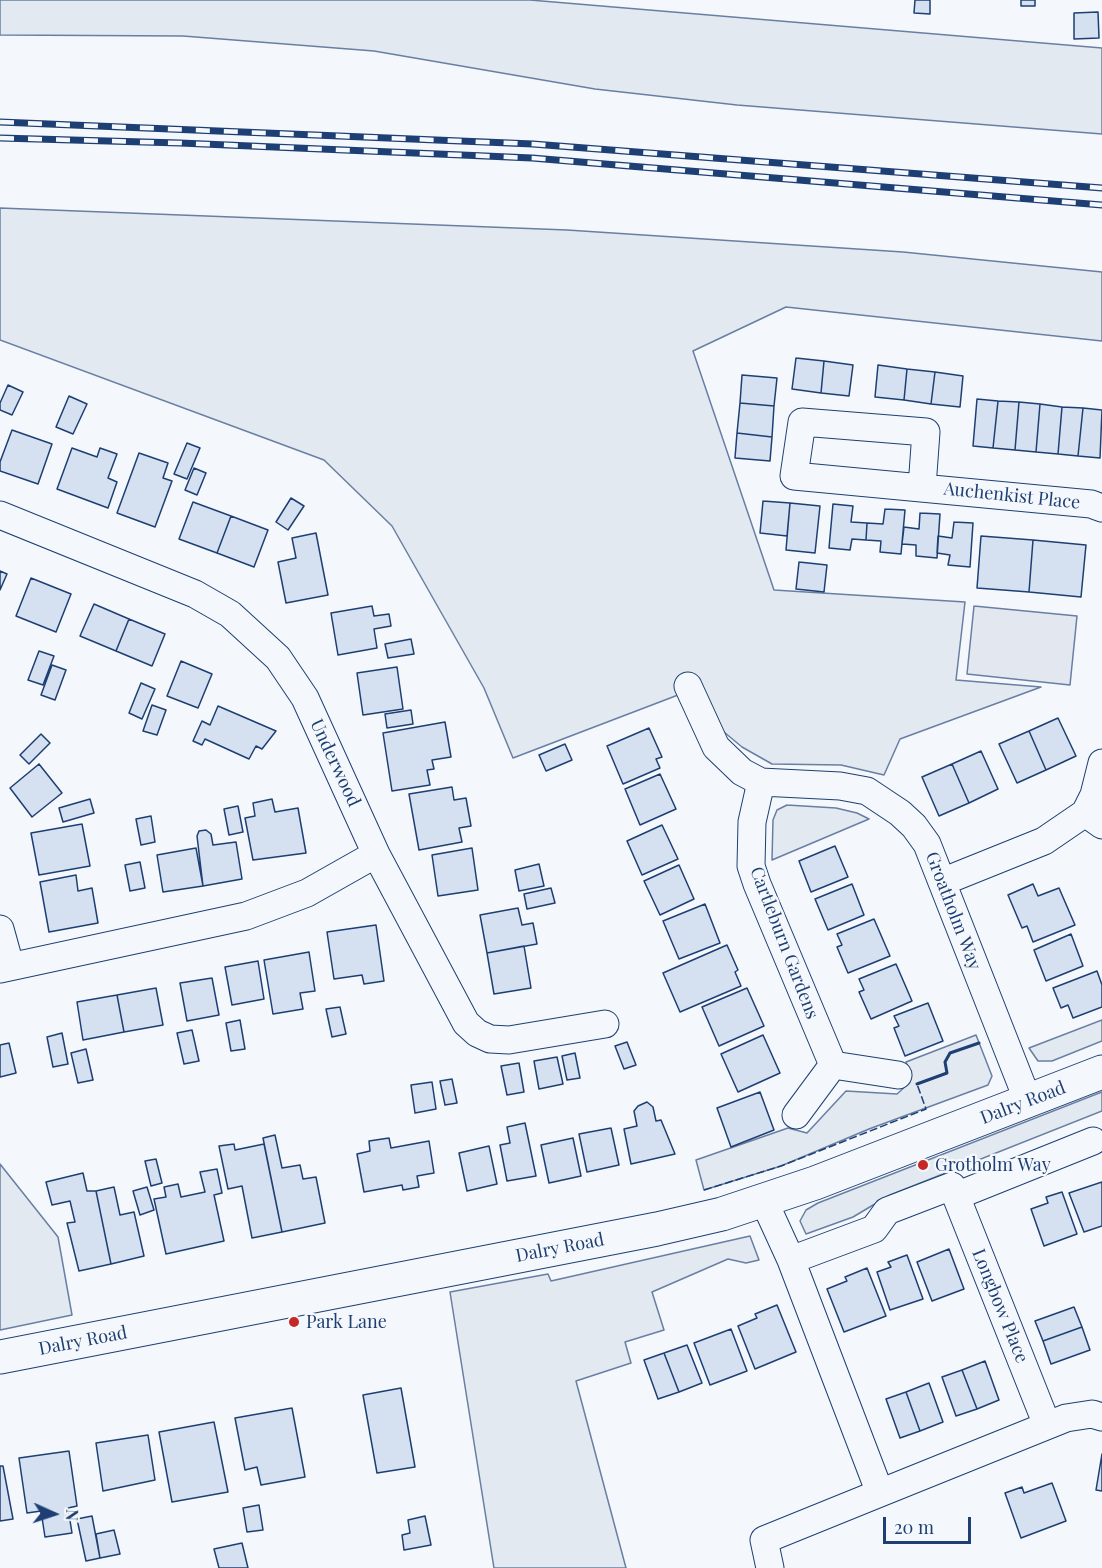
<!DOCTYPE html>
<style>
body{margin:0}
#map{position:relative;width:1102px;height:1568px;overflow:hidden;background:#f4f7fb;font-family:"Playfair Display",serif}
canvas{display:block}
.north{position:absolute;left:24px;top:1484px;width:60px;height:60px;-webkit-text-stroke:4px #f4f7fb;paint-order:stroke;rotate:93deg;font-size:16px;font-weight:700;line-height:24px;text-align:center;color:#1d3f73}
.north::after{content:'';display:block;margin:auto;width:21px;height:27px;background:#1d3f73;clip-path:polygon(50% 0,100% 100%,50% 72%,0 100%)}
.scale{position:absolute;left:883px;top:1517px;width:88px;height:27px;box-sizing:border-box;border:3px solid #1d3f73;border-top:0;padding-left:8px;font-size:18px;line-height:21px;white-space:nowrap;color:#1d3f73;-webkit-text-stroke:4px #f4f7fb;paint-order:stroke}
</style>
<div id="map">
<canvas width="1102" height="1568"></canvas>
<div class="north">N</div>
<div class="scale">20 m</div>
</div>
<script>
const ctx = document.querySelector('canvas').getContext('2d');
ctx.lineJoin = 'round';
function fillPath(path, color) { ctx.fillStyle = color; ctx.fill(path, 'evenodd'); }
const toPath = rows => new Path2D(rows.map(r => 'M' + r).join(''));
function trace(path, color, width, dash) { ctx.strokeStyle = color; ctx.lineWidth = width; ctx.lineCap = dash ? 'butt' : 'round'; ctx.setLineDash(dash || []); ctx.stroke(path); }
function write(font, color, halo, rows, align = 'center') {
  ctx.font = font + ' "Playfair Display",serif'; ctx.lineWidth = 4.5; ctx.setLineDash([]); ctx.textBaseline = 'middle'; ctx.strokeStyle = halo; ctx.fillStyle = color; for (const [text, x, y, turn = 0] of rows) {
    ctx.save(); ctx.translate(x, y); ctx.rotate((+turn || 0) * Math.PI / 180); ctx.textAlign = isNaN(turn) ? turn : align; if (halo) ctx.strokeText(text, 0, 0); ctx.fillText(text, 0, 0); ctx.restore();
  }
}
const green = toPath([
 [0,0,530,0,1102,48,1102,134,737,105,595,89,374,51,183,36,0,35,0,0],
 [0,208,567,230,903,252,1102,272,1102,341,786,307,693,351,774,590,965,602,956,680,1041,687,900,739,884,775,841,765,772,764,742,747,718,727,699,687,513,758,484,688,392,526,324,460,0,340,0,208],
 [787,805,836,808,857,813,869,819,772,860,773,820,777,810,787,805],
 [1102,1020,1102,1041,1052,1061,1038,1061,1029,1048,1102,1020],
 [976,1035,992,1076,988,1085,869,1129,781,1166,704,1190,696,1160,788,1128,807,1133,846,1091,897,1094,909,1083,910,1076,906,1062,976,1035],
 [1102,1092,1102,1111,890,1195,853,1217,806,1234,800,1221,806,1210,818,1203,1102,1092],
 [0,1164,58,1237,72,1315,0,1330,0,1164],
 [750,1236,759,1260,746,1263,728,1259,652,1292,664,1330,625,1342,631,1363,576,1381,626,1568,494,1568,450,1292,548,1274,551,1281,750,1236]
]);
fillPath(green, '#e3e9f0');
trace(green, '#687fa3', 1.5);
const parking = toPath([
 [974,606,1077,616,1070,685,967,674,974,606]
]);
fillPath(parking, '#e3e8f0');
trace(parking, '#687fa3', 1.5);
const building = toPath([
 [915,0,930,0,930,14,914,13,915,0],
 [1021,0,1035,0,1035,6,1021,6,1021,0],
 [1098,12,1099,38,1074,39,1074,13,1098,12],
 [796,358,824,361,821,393,792,389,796,358],
 [824,361,853,365,849,396,821,393,824,361],
 [878,365,907,369,904,400,875,397,878,365],
 [907,369,935,372,931,404,904,400,907,369],
 [935,372,963,376,960,407,931,404,935,372],
 [742,375,777,378,774,406,740,403,742,375],
 [8,385,23,392,12,415,0,410,0,403,8,385],
 [69,396,87,404,73,434,56,427,69,396],
 [977,399,998,401,993,448,973,446,977,399],
 [998,401,1019,402,1015,450,993,448,998,401],
 [1019,402,1040,404,1036,452,1015,450,1019,402],
 [740,403,774,406,772,437,737,433,740,403],
 [1040,404,1062,407,1058,454,1036,452,1040,404],
 [1062,407,1083,408,1078,456,1058,454,1062,407],
 [1083,408,1102,410,1100,458,1078,456,1083,408],
 [12,430,52,444,38,484,0,471,0,462,12,430],
 [737,433,772,437,770,461,735,458,737,433],
 [187,443,200,448,187,479,174,474,187,443],
 [72,448,97,457,100,448,117,454,108,478,117,482,108,508,57,489,72,448],
 [139,453,168,463,163,478,172,481,155,527,117,513,139,453],
 [194,468,206,473,197,495,185,490,194,468],
 [291,498,304,506,288,530,276,522,291,498],
 [763,501,790,503,787,536,760,533,763,501],
 [193,502,231,516,217,553,179,539,193,502],
 [790,503,820,506,815,553,786,550,790,503],
 [833,504,853,506,851,522,867,523,866,540,852,539,850,550,829,548,833,504],
 [885,509,905,510,901,554,880,552,881,541,866,540,867,523,883,524,885,509],
 [920,513,940,514,937,558,916,556,916,545,902,544,904,527,919,529,920,513],
 [231,516,268,530,254,567,217,553,231,516],
 [954,522,973,523,970,567,948,565,950,555,937,553,938,536,952,538,954,522],
 [316,533,328,595,286,603,278,562,296,558,292,538,316,533],
 [981,536,1033,540,1029,592,977,588,981,536],
 [1033,540,1086,545,1081,597,1029,592,1033,540],
 [799,562,827,565,824,592,796,589,799,562],
 [0,571,7,574,0,590,0,571],
 [31,578,71,594,56,632,16,616,31,578],
 [94,604,129,619,116,651,80,636,94,604],
 [372,606,374,616,389,614,391,626,374,629,377,648,338,655,331,613,372,606],
 [129,619,165,634,152,666,116,651,129,619],
 [411,639,414,654,388,658,385,644,411,639],
 [39,651,54,656,43,685,28,680,39,651],
 [181,661,212,674,198,708,167,696,181,661],
 [52,665,66,670,55,700,41,695,52,665],
 [397,667,403,709,363,715,357,673,397,667],
 [141,683,155,689,142,719,129,713,141,683],
 [152,705,166,710,157,735,143,731,152,705],
 [218,706,276,731,262,749,256,746,249,759,205,739,202,745,193,741,202,721,210,725,218,706],
 [411,710,413,724,387,728,385,714,411,710],
 [1058,718,1076,756,1046,770,1029,731,1058,718],
 [445,722,451,757,432,760,434,769,427,770,430,785,392,791,383,733,445,722],
 [649,728,662,757,656,759,660,768,623,784,607,746,649,728],
 [1029,731,1046,770,1017,783,999,744,1029,731],
 [41,734,50,743,29,764,20,755,41,734],
 [565,744,572,760,546,771,539,755,565,744],
 [981,751,998,789,969,803,952,764,981,751],
 [39,764,62,793,32,817,10,788,39,764],
 [952,764,969,803,939,816,922,777,952,764],
 [660,774,676,809,640,825,625,789,660,774],
 [452,787,454,800,466,798,471,826,459,828,462,842,419,850,409,794,452,787],
 [90,799,94,813,63,822,59,808,90,799],
 [272,799,275,812,298,808,306,853,253,860,245,818,255,816,253,803,272,799],
 [238,806,243,832,229,835,224,809,238,806],
 [151,816,155,842,141,845,136,819,151,816],
 [82,824,90,866,39,875,31,833,82,824],
 [662,825,678,859,642,875,627,841,662,825],
 [206,830,211,834,213,845,236,842,242,879,203,886,197,836,199,831,206,830],
 [835,846,848,877,811,892,799,861,835,846],
 [196,848,203,886,163,892,157,855,196,848],
 [472,848,478,890,438,896,432,855,472,848],
 [140,862,145,888,130,891,125,865,140,862],
 [539,864,544,886,519,891,515,870,539,864],
 [679,865,694,899,660,915,644,881,679,865],
 [76,875,78,891,92,888,98,923,49,932,40,882,76,875],
 [852,884,864,915,828,930,815,899,852,884],
 [1033,884,1038,896,1059,888,1075,925,1033,942,1027,926,1022,928,1008,895,1033,884],
 [551,888,555,903,527,909,524,894,551,888],
 [705,904,720,943,679,959,663,921,705,904],
 [518,908,522,925,533,923,537,944,487,953,480,915,518,908],
 [874,919,890,956,848,973,837,947,842,945,837,934,874,919],
 [376,925,384,981,364,984,362,975,334,979,327,932,376,925],
 [1071,934,1083,966,1046,981,1034,950,1071,934],
 [727,945,738,970,735,972,741,986,680,1012,663,973,727,945],
 [524,946,531,988,494,994,487,953,524,946],
 [309,952,315,991,300,993,303,1009,273,1014,264,960,309,952],
 [258,961,264,999,232,1005,225,967,258,961],
 [896,964,912,1001,871,1019,859,992,864,990,859,979,896,964],
 [1097,971,1102,985,1102,1007,1073,1018,1068,1005,1061,1008,1053,988,1097,971],
 [212,978,219,1015,187,1021,180,983,212,978],
 [156,988,163,1025,124,1032,117,995,156,988],
 [747,988,764,1026,719,1046,702,1007,747,988],
 [117,995,124,1032,83,1040,77,1002,117,995],
 [928,1003,943,1041,905,1056,894,1028,899,1026,894,1016,928,1003],
 [340,1007,346,1034,332,1037,326,1009,340,1007],
 [240,1020,245,1049,231,1051,226,1023,240,1020],
 [192,1030,199,1061,184,1064,177,1033,192,1030],
 [62,1033,68,1064,53,1067,47,1037,62,1033],
 [763,1035,780,1073,738,1092,721,1054,763,1035],
 [627,1042,636,1065,624,1069,615,1046,627,1042],
 [9,1043,16,1073,0,1077,0,1045,9,1043],
 [86,1049,93,1080,78,1083,71,1053,86,1049],
 [575,1053,580,1078,567,1080,562,1056,575,1053],
 [557,1057,563,1084,539,1089,534,1061,557,1057],
 [519,1063,524,1092,507,1095,501,1066,519,1063],
 [452,1079,457,1103,445,1105,440,1081,452,1079],
 [432,1082,436,1109,415,1113,411,1085,432,1082],
 [760,1092,774,1130,731,1147,717,1108,760,1092],
 [647,1102,653,1107,656,1121,661,1120,675,1154,631,1164,624,1129,637,1126,634,1111,638,1106,647,1102],
 [525,1123,536,1176,507,1181,500,1145,510,1143,507,1127,525,1123],
 [611,1128,619,1165,587,1172,579,1134,611,1128],
 [275,1135,282,1168,300,1165,303,1179,316,1177,325,1223,282,1232,263,1138,275,1135],
 [389,1138,391,1148,429,1141,434,1173,417,1176,419,1187,403,1190,402,1185,364,1192,357,1154,370,1151,369,1141,389,1138],
 [573,1138,581,1176,549,1183,541,1145,573,1138],
 [234,1144,235,1150,264,1144,282,1232,252,1238,242,1186,228,1189,219,1146,234,1144],
 [489,1146,497,1184,467,1191,459,1153,489,1146],
 [156,1159,162,1183,151,1186,145,1161,156,1159],
 [217,1169,222,1193,214,1195,224,1241,166,1254,154,1199,166,1197,164,1187,178,1184,181,1197,205,1192,200,1172,217,1169],
 [83,1173,87,1191,96,1191,111,1264,79,1271,67,1223,75,1222,70,1201,52,1205,46,1182,83,1173],
 [1102,1182,1102,1226,1084,1232,1069,1193,1102,1182],
 [114,1187,120,1215,134,1212,144,1256,111,1264,96,1191,114,1187],
 [147,1187,154,1210,140,1215,133,1191,147,1187],
 [1062,1192,1077,1234,1044,1246,1031,1209,1048,1203,1046,1197,1062,1192],
 [949,1249,964,1289,932,1301,917,1262,949,1249],
 [907,1255,923,1299,890,1310,877,1272,891,1267,888,1262,907,1255],
 [867,1268,886,1316,844,1332,827,1289,847,1281,845,1277,867,1268],
 [777,1305,796,1352,755,1369,738,1326,757,1318,755,1314,777,1305],
 [1074,1307,1082,1327,1043,1341,1035,1321,1074,1307],
 [1082,1327,1090,1350,1051,1364,1043,1341,1082,1327],
 [731,1329,747,1371,710,1385,694,1343,731,1329],
 [687,1345,702,1383,679,1392,664,1353,687,1345],
 [664,1353,679,1392,658,1399,644,1360,664,1353],
 [985,1361,999,1400,977,1409,962,1370,985,1361],
 [962,1370,977,1409,956,1416,942,1377,962,1370],
 [929,1383,943,1422,920,1431,906,1392,929,1383],
 [401,1388,415,1467,377,1473,363,1395,401,1388],
 [906,1392,920,1431,900,1438,886,1399,906,1392],
 [292,1408,305,1477,261,1485,257,1467,245,1470,235,1418,292,1408],
 [214,1422,228,1492,172,1502,159,1432,214,1422],
 [148,1435,155,1480,103,1491,96,1443,148,1435],
 [69,1451,77,1506,68,1508,72,1533,45,1537,41,1511,27,1513,19,1458,69,1451],
 [1102,1454,1102,1491,1096,1490,1102,1454],
 [0,1466,3,1466,13,1519,0,1521,0,1466],
 [1052,1483,1066,1521,1021,1538,1005,1493,1022,1487,1024,1493,1052,1483],
 [259,1505,263,1530,247,1532,243,1508,259,1505],
 [92,1516,100,1558,86,1561,77,1519,92,1516],
 [425,1516,431,1545,404,1550,402,1535,410,1533,408,1520,425,1516],
 [114,1530,120,1554,100,1558,96,1534,114,1530],
 [242,1543,248,1568,219,1568,214,1549,242,1543]
]);
fillPath(building, '#d5e0f0');
trace(building, '#1d3f73', 1.5);
const street = toPath([
 [922,487,926,432,802,422,794,476,1091,504,1102,508],
 [0,515,195,594,230,614,278,658,305,698,376,854,466,1023,477,1033,490,1039,509,1040,605,1024],
 [688,686,716,747,742,772,761,782,840,786,867,791,900,813,914,826,927,844,1028,1101],
 [761,782,752,822,751,866,757,884,833,1065],
 [1085,813,1094,795,1102,763],
 [942,882,1044,841,1085,813,1102,825],
 [0,929,10,965],
 [0,969,246,916,307,893,376,854],
 [796,1115,833,1065,898,1075],
 [956,1196,1093,1141],
 [764,1201,791,1260,880,1493,1066,1418,1092,1414,1102,1417],
 [791,1260,874,1229,887,1211,952,1186,1047,1425],
 [770,1568,764,1540,880,1493]
]);
const highway = toPath([
 [0,1357,657,1229,722,1214,815,1183,1102,1072]
]);
trace(street, '#1d3f73', 29);
trace(highway, '#1d3f73', 35);
trace(street, '#f4f7fb', 27);
trace(highway, '#f4f7fb', 33);
const rail = toPath([
 [0,122,533,144,1102,188],
 [0,138,180,143,532,158,1102,205]
]);
trace(rail, '#1d3f73', 7);
trace(rail, '#f4f7fb', 4.5, [14]);
trace(toPath([
 [704,1190,781,1166,926,1109,917,1084]
]), '#1d3f73', 1.5, [8, 3]);
trace(toPath([
 [917,1084,947,1073,945,1062,950,1053,979,1043]
]), '#1d3f73', 3);
for (const [x, y, r, color] of [
 [923,1165,6,"#c62828"],
 [294,1322,6,"#c62828"]
]) { const dot = new Path2D(); dot.arc(x, y, r, 0, 2 * Math.PI); ctx.fillStyle = color; ctx.fill(dot); trace(dot, '#f4f7fb', 2); }
write('18px', '#1d3f73', '#f4f7fb', [
 ["Auchenkist Place",1012,496,6],
 ["Underwood",335,763,65],
 ["Groatholm Way",953,911,69],
 ["Cartleburn Gardens",784,943,69],
 ["Dalry Road",1023,1103,-21],
 ["Dalry Road",560,1248,-11],
 ["Longbow Place",1000,1306,68],
 ["Dalry Road",83,1341,-11]
]);
write('18px', '#1d3f73', '#f4f7fb', [
 ["Grotholm Way",935,1165],
 ["Park Lane",306,1322]
], 'left');
</script>
